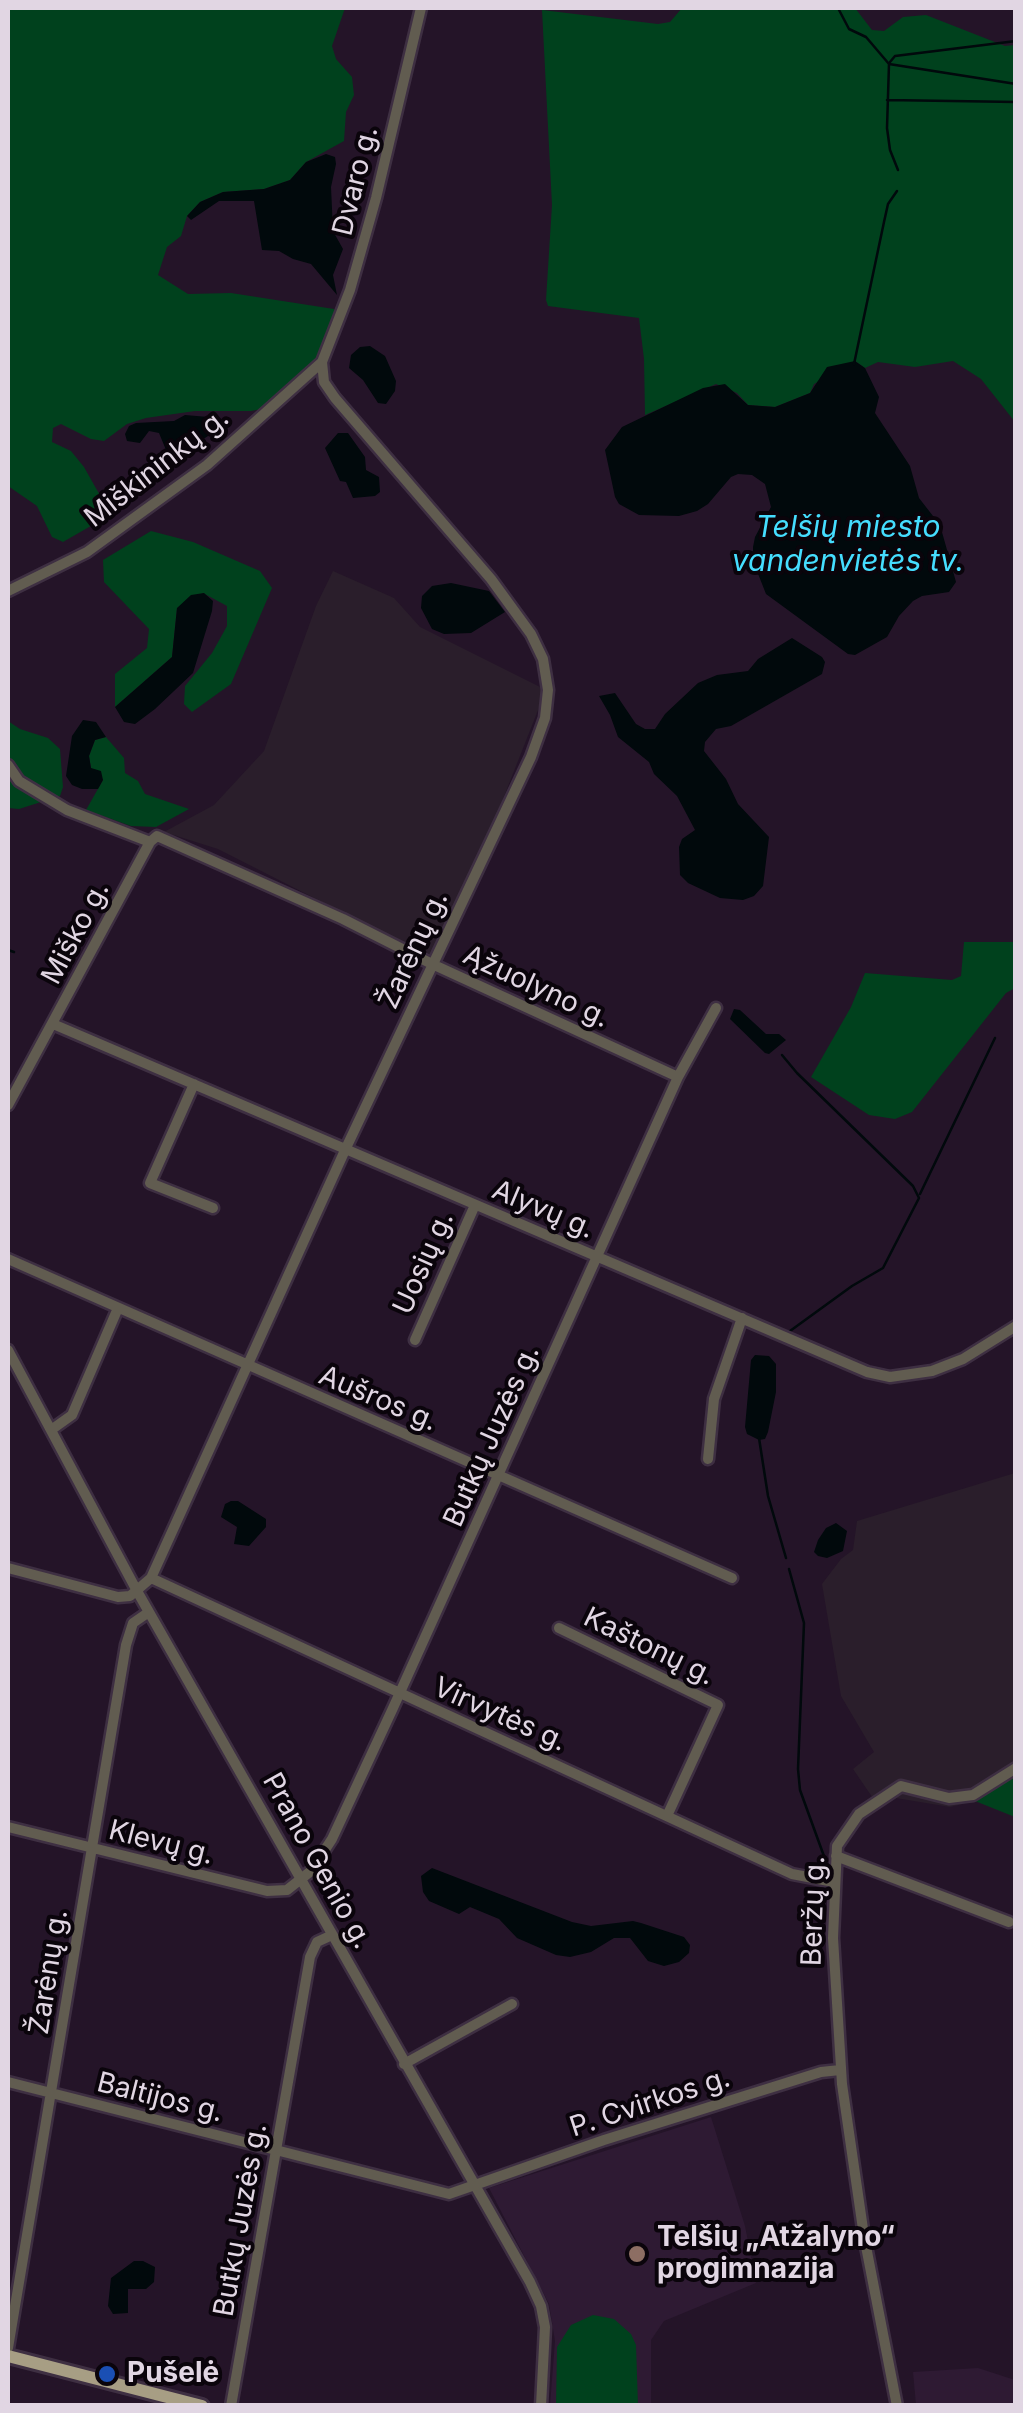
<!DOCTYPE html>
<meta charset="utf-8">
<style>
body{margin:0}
#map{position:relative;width:1023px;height:2413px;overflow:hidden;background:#241428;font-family:Inter,sans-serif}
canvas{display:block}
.frame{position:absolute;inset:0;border:10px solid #e1d6e3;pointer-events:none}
</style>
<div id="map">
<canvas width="1023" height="2413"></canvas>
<div class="frame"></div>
</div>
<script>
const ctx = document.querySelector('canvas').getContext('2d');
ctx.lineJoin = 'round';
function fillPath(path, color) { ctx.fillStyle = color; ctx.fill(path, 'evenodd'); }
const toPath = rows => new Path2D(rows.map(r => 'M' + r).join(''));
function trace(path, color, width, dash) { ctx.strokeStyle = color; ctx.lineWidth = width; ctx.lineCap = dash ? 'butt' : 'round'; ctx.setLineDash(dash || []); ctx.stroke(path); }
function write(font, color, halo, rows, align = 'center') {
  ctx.font = font + ' Inter,sans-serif'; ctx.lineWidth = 8; ctx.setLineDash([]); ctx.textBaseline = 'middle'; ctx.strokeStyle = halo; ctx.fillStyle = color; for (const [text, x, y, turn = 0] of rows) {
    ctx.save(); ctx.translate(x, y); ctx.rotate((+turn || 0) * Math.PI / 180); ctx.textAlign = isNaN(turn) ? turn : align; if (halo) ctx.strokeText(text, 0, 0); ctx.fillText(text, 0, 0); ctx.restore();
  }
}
fillPath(toPath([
 [711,2117,745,2226,756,2283,664,2321,651,2340,651,2405,550,2405,555,2341,549,2304,489,2188],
 [978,2368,1015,2380,1015,2405,916,2405,913,2372]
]), '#2e1a33');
fillPath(toPath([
 [333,571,394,598,420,627,546,690,488,837,434,959,218,849,164,832,214,805,264,751,316,606],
 [1015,1473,1015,1774,975,1801,950,1807,896,1798,879,1807,853,1769,874,1752,841,1696,822,1584,841,1559,853,1550,857,1521]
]), '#2a1e2b');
fillPath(toPath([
 [8,8,345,8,332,46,336,59,352,77,354,95,346,112,344,141,306,162,290,180,264,189,223,192,200,202,187,216,181,236,167,247,158,275,188,294,231,293,334,309,336,314,317,360,267,408,251,411,195,411,146,418,127,424,104,441,91,439,61,424,53,428,52,442,71,451,84,467,106,506,103,519,63,542,52,537,37,506,8,486],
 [682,8,855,8,872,30,884,31,903,17,926,15,1005,46,1015,45,1015,422,981,379,953,361,915,367,878,362,865,368,855,361,814,384,810,393,775,407,748,405,737,393,716,384,645,415,644,359,639,318,548,306,546,300,552,205,542,10,658,24,670,22],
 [151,531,193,542,260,571,272,588,231,684,192,712,184,704,185,686,212,653,227,626,227,606,203,593,177,608,172,657,115,707,115,674,147,648,149,629,104,582,103,560],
 [8,721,20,729,48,738,60,749,63,787,60,796,19,809,8,808],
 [106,737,124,758,125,773,138,781,145,794,189,809,156,827,131,826,86,810,103,780,91,768,89,756,95,740],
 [964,942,1015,942,1015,988,1006,993,912,1112,895,1119,869,1115,811,1077,851,1007,865,973,952,980,961,976],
 [1015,1774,1015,1817,975,1801],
 [593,2315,614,2319,631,2334,636,2345,638,2405,556,2405,557,2347,571,2325]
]), '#00411d');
fillPath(toPath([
 [326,154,335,157,336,164,331,187,333,231,343,249,333,275,337,295,311,264,293,259,279,251,262,250,254,201,219,201,191,220,187,216,200,202,223,192,264,189,290,180,306,162],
 [370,346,385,356,396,381,395,391,386,404,378,403,363,380,349,368,351,355,360,347],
 [855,361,865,368,879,397,875,413,910,466,919,498,940,525,956,582,949,592,922,596,913,601,899,616,887,637,855,655,848,654,766,594,753,561,753,547,755,537,771,507,765,484,752,475,738,474,731,477,708,504,697,511,679,516,639,515,619,504,615,497,605,450,622,427,703,388,725,384,748,405,775,407,810,393,827,367],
 [185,415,220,418,225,425,191,447,176,464,171,462,159,433,149,431,140,443,127,441,125,434,129,426,136,423,174,421],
 [338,433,348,433,365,457,366,470,379,477,380,492,375,496,353,498,346,482,340,481,325,448],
 [451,583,489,591,505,612,471,633,444,634,432,629,421,608,422,596,432,586],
 [204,593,213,601,212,611,193,673,155,709,135,724,124,722,115,707,172,657,177,608,191,595],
 [792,638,822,657,825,662,822,674,731,726,716,729,705,742,704,751,726,779,738,804,769,837,763,886,754,896,743,900,720,898,688,883,680,875,679,847,682,839,695,830,677,796,654,774,649,762,618,737,610,715,599,696,615,693,636,724,645,729,655,729,665,714,698,683,717,675,748,671,758,659],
 [83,720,96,722,106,737,95,740,89,756,91,768,101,771,103,780,98,789,82,789,72,785,66,776,72,736],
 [734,1009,740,1010,766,1034,779,1034,786,1040,769,1054,765,1053,730,1019],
 [755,1355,769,1356,776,1364,776,1392,768,1432,765,1439,759,1440,747,1434,745,1427,751,1360],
 [231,1501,238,1501,266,1519,266,1527,249,1546,234,1544,237,1527,221,1517,225,1504],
 [836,1523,847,1531,843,1551,827,1558,818,1556,814,1552,818,1540,826,1528],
 [432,1868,572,1922,591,1926,633,1921,641,1923,684,1937,690,1945,689,1953,679,1962,664,1966,648,1961,630,1938,614,1938,591,1952,570,1957,556,1955,517,1938,499,1919,470,1907,459,1914,429,1901,423,1892,421,1876],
 [134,2261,143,2261,155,2267,154,2282,146,2289,128,2289,128,2313,113,2314,108,2306,111,2278]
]), '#01090c');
trace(toPath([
 [838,8,849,29,866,37,889,64,887,128,890,150,898,170],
 [890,62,895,56,1016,41],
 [889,64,1016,84],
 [887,100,1016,102],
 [854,364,884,222,888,204,897,191],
 [8,950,14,952],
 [782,1055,797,1073,913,1186,919,1198,883,1268,852,1286,790,1331],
 [920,1194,995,1038],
 [759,1438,768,1496,786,1558],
 [789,1569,804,1623,798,1769,800,1790,825,1859]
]), '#01090c', 2.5);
const minor = toPath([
 [8,591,87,552,207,465,322,362,350,290,376,198,421,8],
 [8,765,19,781,67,810,150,842],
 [53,1024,867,1372,890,1377,932,1371,963,1359,1016,1326],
 [194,1084,150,1183,213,1208],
 [8,1105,150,842,157,836,343,919,432,964,678,1077],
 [8,1259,732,1578],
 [415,1340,475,1205],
 [8,1350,137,1591,530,2282,541,2306,545,2327,541,2406],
 [51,1430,72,1415,118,1308],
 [708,1459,714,1399,742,1318],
 [8,1568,118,1597,130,1596,151,1578,346,1148,531,757,545,718,548,690,543,659,531,634,491,579,335,398,324,382,322,362],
 [151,1578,792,1874,834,1882],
 [559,1628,718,1705,667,1816],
 [8,1827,267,1891,287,1890,311,1871,332,1839,393,1708,678,1077,716,1008],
 [836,1856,1009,1922],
 [404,2064,512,2004],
 [8,2082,449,2194,604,2140,821,2072,840,2070],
 [8,2348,126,1645,133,1623,149,1612],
 [231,2406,310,1957,317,1942,332,1935],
 [897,2406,864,2236,842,2084,833,1938,837,1846,859,1814,901,1786,949,1798,973,1795,1016,1768]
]);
const major = toPath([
 [8,2356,202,2406]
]);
trace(minor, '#3e2f42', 15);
trace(major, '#3e2f42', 18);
trace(minor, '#615c50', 10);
trace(major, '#a79e84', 12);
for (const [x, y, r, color] of [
 [637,2254,10,"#8d6e63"],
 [107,2374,10,"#1a4fb4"]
]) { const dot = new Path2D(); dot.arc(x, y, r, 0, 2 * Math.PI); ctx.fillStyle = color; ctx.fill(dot); trace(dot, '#0a040b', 4); }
write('28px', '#e1d6e3', '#0a040b', [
 ["Dvaro g.",356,181,-76],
 ["Miškininkų g.",157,468,-38],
 ["Miško g.",76,933,-62],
 ["Žarėnų g.",414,950,-65],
 ["Ąžuolyno g.",536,987,25],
 ["Alyvų g.",543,1210,23],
 ["Uosių g.",424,1263,-66],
 ["Aušros g.",378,1399,23],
 ["Butkų Juzės g.",492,1436,-66],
 ["Kaštonų g.",649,1647,26],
 ["Virvytės g.",500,1715,24],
 ["Klevų g.",161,1843,14],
 ["Prano Genio g.",317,1861,61],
 ["Beržų g.",814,1911,-88],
 ["Žarėnų g.",49,1972,-81],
 ["Baltijos g.",160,2098,14],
 ["P. Cvirkos g.",650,2103,-18],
 ["Butkų Juzės g.",241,2220,-80]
]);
write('bold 28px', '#e1d6e3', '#0a040b', [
 ["Telšių „Atžalyno“",657,2238],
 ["progimnazija",657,2270],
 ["Pušelė",127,2374]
], 'left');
write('italic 30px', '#45ddfe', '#0a040b', [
 ["Telšių miesto",848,528],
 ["vandenvietės tv.",848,562]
]);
</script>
